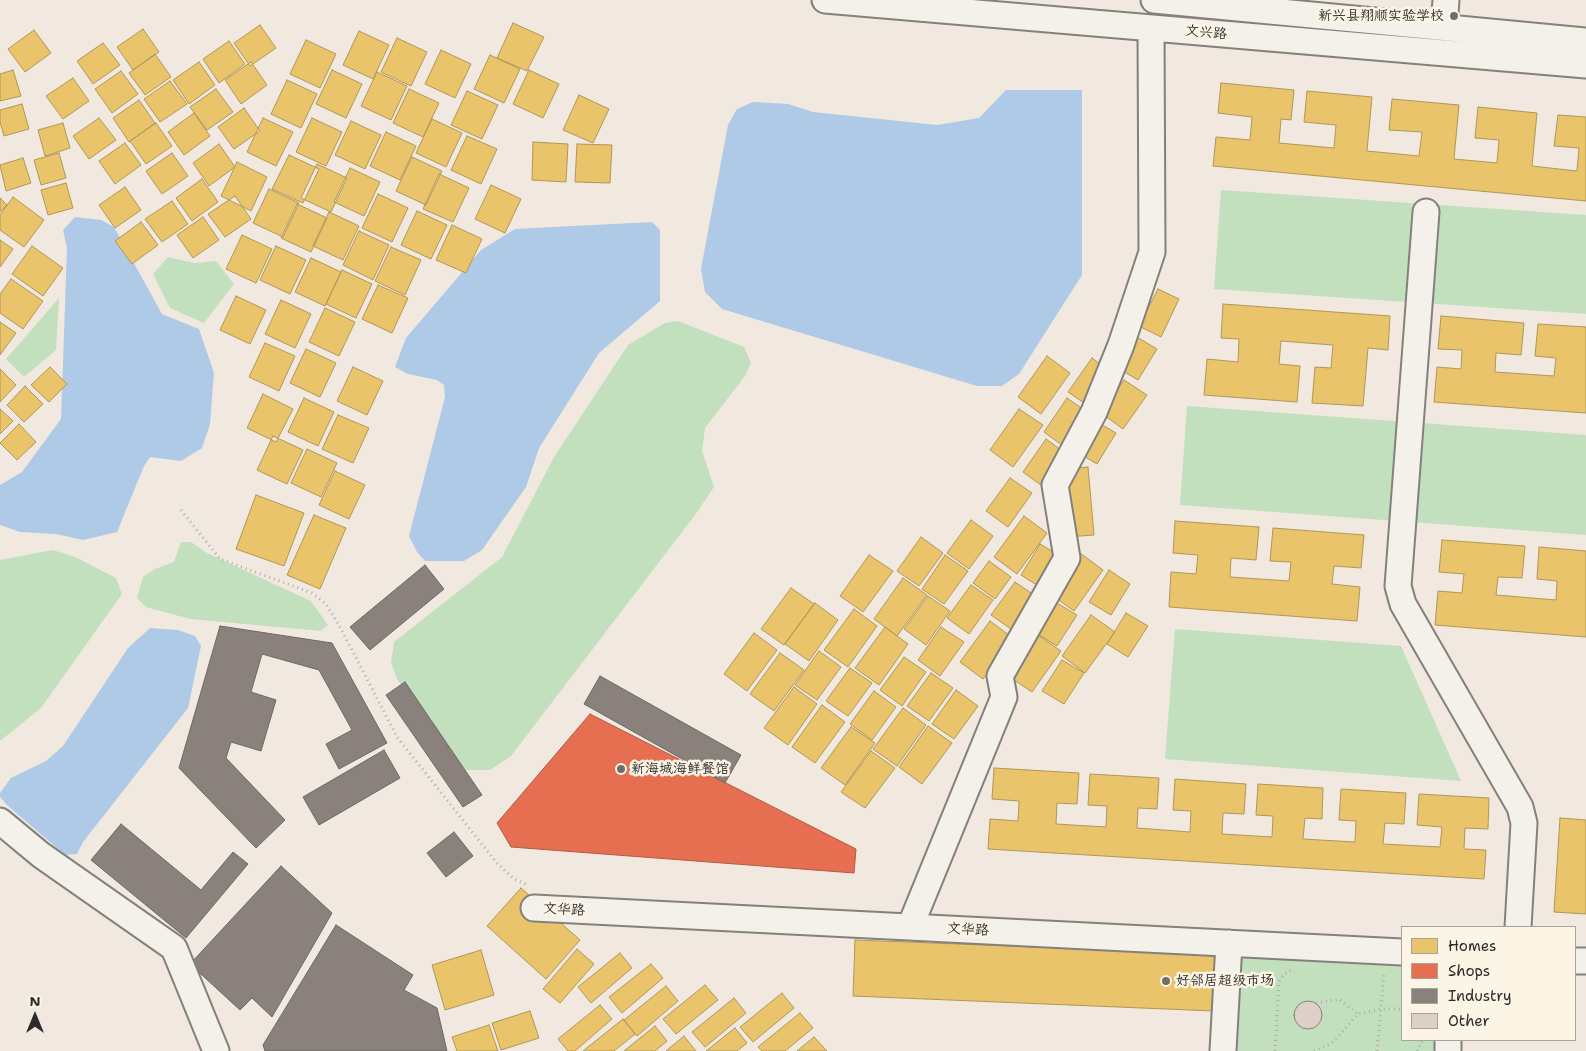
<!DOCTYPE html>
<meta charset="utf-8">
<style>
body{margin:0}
#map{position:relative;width:1586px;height:1051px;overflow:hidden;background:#f1e8df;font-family:"Shantell Sans",sans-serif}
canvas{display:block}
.legend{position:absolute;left:1401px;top:926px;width:175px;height:115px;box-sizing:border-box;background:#fcf5e5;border:1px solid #a8a49b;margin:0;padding:6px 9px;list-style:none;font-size:15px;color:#2b2b2b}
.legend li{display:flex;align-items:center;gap:10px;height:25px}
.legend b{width:25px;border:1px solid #a8a49b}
.north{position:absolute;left:10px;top:991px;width:50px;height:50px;-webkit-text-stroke:4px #fcf5e5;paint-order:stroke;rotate:0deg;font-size:14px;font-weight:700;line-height:20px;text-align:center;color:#2b2b2b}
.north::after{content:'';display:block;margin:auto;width:18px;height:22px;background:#2b2b2b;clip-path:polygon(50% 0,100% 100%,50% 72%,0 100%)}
</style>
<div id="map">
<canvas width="1586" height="1051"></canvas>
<ul class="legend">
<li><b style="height:14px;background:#e9c46a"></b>Homes</li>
<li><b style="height:14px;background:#e76f51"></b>Shops</li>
<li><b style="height:14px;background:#8a817c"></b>Industry</li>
<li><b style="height:14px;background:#ded0c7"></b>Other</li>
</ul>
<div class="north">N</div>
</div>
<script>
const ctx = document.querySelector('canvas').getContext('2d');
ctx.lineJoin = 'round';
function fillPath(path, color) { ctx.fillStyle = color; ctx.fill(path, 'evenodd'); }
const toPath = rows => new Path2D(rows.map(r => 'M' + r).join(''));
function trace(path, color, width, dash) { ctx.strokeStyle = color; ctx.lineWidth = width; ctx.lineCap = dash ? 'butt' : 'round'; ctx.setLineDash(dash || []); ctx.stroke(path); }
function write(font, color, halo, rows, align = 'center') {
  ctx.font = font + ' "Shantell Sans","LXGW WenKai TC",sans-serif'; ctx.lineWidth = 5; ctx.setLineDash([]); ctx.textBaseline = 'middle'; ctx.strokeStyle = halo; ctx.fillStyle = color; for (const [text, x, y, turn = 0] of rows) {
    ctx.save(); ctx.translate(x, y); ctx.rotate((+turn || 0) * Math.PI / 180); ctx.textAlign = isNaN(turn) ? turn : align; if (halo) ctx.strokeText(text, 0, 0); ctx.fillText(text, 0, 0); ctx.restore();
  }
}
fillPath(toPath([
 [1221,190,1586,215,1586,314,1214,289],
 [168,257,195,263,216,261,234,284,204,323,170,308,153,274],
 [59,298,56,350,24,377,6,359],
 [678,321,744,347,751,363,745,376,705,428,702,451,714,487,695,515,511,756,490,770,467,770,457,763,397,679,391,662,394,642,502,557,554,457,628,345,665,323],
 [1187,406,1586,435,1586,535,1180,505],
 [181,542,191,542,207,553,311,601,328,625,321,631,190,619,146,607,137,598,143,577,155,569,174,562],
 [53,550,75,557,116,578,122,594,41,708,0,741,0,560],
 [1175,629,1401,646,1461,781,1165,759],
 [1229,943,1402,952,1402,1040,1448,1040,1448,1051,1223,1051]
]), '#c2e0bd');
fillPath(toPath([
 [1006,90,1082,90,1082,275,1019,374,1002,386,977,386,722,309,705,292,701,269,728,125,737,109,753,102,788,104,813,112,937,125,979,118],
 [75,217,101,220,114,227,162,314,199,329,214,373,210,424,202,448,181,461,150,457,144,466,117,532,83,540,56,534,20,532,0,525,0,485,22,472,61,419,67,248,63,230],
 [652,222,660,230,660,301,599,353,539,448,526,487,482,550,464,561,425,561,417,552,409,536,445,397,444,385,437,380,408,374,395,367,406,338,481,250,515,229],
 [150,628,178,630,195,636,201,646,188,708,83,842,77,854,65,855,7,805,0,797,0,793,11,778,46,761,63,746,128,648]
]), '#aecae7');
const homes = toPath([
 [513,23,544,37,527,71,497,58,513,23],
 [260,25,276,48,250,66,234,43,260,25],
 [143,29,159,52,133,70,117,47,143,29],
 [34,30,51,53,25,72,8,49,34,30],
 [359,31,389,45,373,79,343,65,359,31],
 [397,38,427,52,411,86,381,72,397,38],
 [306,40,336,54,320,88,290,74,306,40],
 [229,41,245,64,219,83,203,59,229,41],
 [103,43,120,65,93,84,77,61,103,43],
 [441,50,471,64,455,98,425,84,441,50],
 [155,54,171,77,145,95,129,73,155,54],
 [490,55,520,69,504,103,474,89,490,55],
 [199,62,215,85,189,104,173,80,199,62],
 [251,62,267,85,241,104,225,80,251,62],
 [13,70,21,96,0,101,0,74,13,70],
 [332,70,362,84,346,118,316,104,332,70],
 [529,70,559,84,543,118,513,104,529,70],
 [121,71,138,94,112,113,95,89,121,71],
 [377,72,407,86,391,120,361,106,377,72],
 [73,78,89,101,63,119,46,96,73,78],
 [287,80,317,94,301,128,271,114,287,80],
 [170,81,187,104,160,122,144,99,170,81],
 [1221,83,1294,90,1291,120,1281,119,1279,143,1334,148,1336,125,1304,122,1307,91,1372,97,1367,151,1419,156,1422,132,1389,130,1392,99,1459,105,1454,159,1497,163,1499,140,1475,138,1478,107,1537,113,1532,166,1577,171,1579,148,1554,146,1558,115,1586,117,1586,201,1213,166,1216,137,1250,140,1252,117,1218,113,1221,83],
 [216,89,233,112,207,130,190,107,216,89],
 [409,89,439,103,423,137,393,123,409,89],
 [467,91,498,105,482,139,451,125,467,91],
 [579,95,609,109,593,143,563,130,579,95],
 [139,100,155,123,129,142,113,118,139,100],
 [22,104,29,129,4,136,0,122,0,110,22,104],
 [244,108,260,131,234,149,218,127,244,108],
 [194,113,210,136,184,155,168,132,194,113],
 [99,118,116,140,89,159,73,136,99,118],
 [263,118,293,132,276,166,247,152,263,118],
 [312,118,342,132,326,166,296,152,312,118],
 [432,119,462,133,446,167,416,153,432,119],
 [351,121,381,135,365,169,335,155,351,121],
 [63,123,70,148,45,156,38,130,63,123],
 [156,123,172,146,146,164,130,141,156,123],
 [386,132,416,146,400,180,370,166,386,132],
 [467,136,497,149,481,184,451,170,467,136],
 [533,142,568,144,566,182,532,180,533,142],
 [125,143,141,165,115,184,99,161,125,143],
 [219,144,235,167,209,186,193,163,219,144],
 [577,144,612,145,610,183,575,182,577,144],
 [59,153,66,178,41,185,34,160,59,153],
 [172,153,188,176,162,194,146,171,172,153],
 [289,155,319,169,303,203,272,189,289,155],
 [412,157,442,171,426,205,396,191,412,157],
 [23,158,31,183,6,191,0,165,23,158],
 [237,162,267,177,251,211,221,196,237,162],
 [317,164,347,178,331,212,301,198,317,164],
 [350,168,380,182,364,216,334,202,350,168],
 [439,174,469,188,453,222,423,209,439,174],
 [202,179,218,202,192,221,176,198,202,179],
 [66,183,73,208,48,215,41,190,66,183],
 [491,185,521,199,505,233,475,219,491,185],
 [125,187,141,210,115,228,99,205,125,187],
 [269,189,299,203,283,237,253,223,269,189],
 [378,194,408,208,392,242,362,228,378,194],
 [235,196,251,219,225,237,208,214,235,196],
 [13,197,44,220,24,247,0,230,0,215,13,197],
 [0,198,7,205,0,212,0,198],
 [172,201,188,224,162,242,145,219,172,201],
 [297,204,327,218,311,252,281,238,297,204],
 [417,211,447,225,431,259,401,245,417,211],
 [329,212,359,226,343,260,313,246,329,212],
 [203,217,219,240,193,258,177,235,203,217],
 [141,222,158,245,132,264,115,241,141,222],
 [452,225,482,239,466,273,436,260,452,225],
 [359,231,389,245,373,280,343,265,359,231],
 [242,235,272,249,256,283,226,269,242,235],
 [0,240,13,249,0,267,0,240],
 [32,246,63,268,43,296,12,274,32,246],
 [276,246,306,260,290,294,260,280,276,246],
 [391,247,421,260,405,295,375,281,391,247],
 [311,258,341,272,325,306,295,292,311,258],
 [342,270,372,284,356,318,326,304,342,270],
 [11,279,43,301,23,329,0,313,0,294,11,279],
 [378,285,408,298,392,333,362,319,378,285],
 [1158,289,1179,299,1161,337,1139,326,1158,289],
 [236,296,266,310,250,344,220,330,236,296],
 [281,300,311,314,295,348,265,334,281,300],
 [1223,304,1390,316,1388,350,1368,348,1363,406,1312,403,1315,367,1331,368,1333,345,1281,341,1279,364,1300,366,1297,402,1204,395,1207,359,1238,362,1239,339,1221,338,1223,304],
 [325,308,355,322,339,356,309,342,325,308],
 [1441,316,1524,323,1521,355,1496,353,1495,372,1554,376,1556,358,1535,356,1538,324,1586,327,1586,413,1434,402,1437,367,1461,369,1462,350,1438,349,1441,316],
 [0,322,16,333,0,355,0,322],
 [1135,336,1157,349,1138,380,1116,367,1135,336],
 [265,343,295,356,279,391,249,377,265,343],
 [306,349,336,363,320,397,290,383,306,349],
 [1047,356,1070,373,1041,414,1018,397,1047,356],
 [1092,358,1114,374,1090,407,1068,392,1092,358],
 [50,367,67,384,49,402,31,385,50,367],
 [353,367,383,381,367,415,337,401,353,367],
 [0,369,16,385,0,402,0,369],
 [1124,380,1147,395,1123,429,1101,413,1124,380],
 [25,386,43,404,24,422,7,405,25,386],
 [263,394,293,409,276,442,247,428,263,394],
 [304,398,334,412,318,446,288,432,304,398],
 [1067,398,1090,414,1066,448,1044,432,1067,398],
 [0,409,13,421,0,434,0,409],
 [1019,409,1043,425,1013,467,990,450,1019,409],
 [338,415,369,428,353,463,322,449,338,415],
 [1094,420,1116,433,1097,464,1075,451,1094,420],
 [19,424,36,442,17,460,0,443,19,424],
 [273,436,303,450,287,484,257,470,273,436],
 [1046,439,1068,455,1045,488,1023,472,1046,439],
 [307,449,337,463,321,497,291,483,307,449],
 [1088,467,1094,535,1066,537,1060,469,1088,467],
 [335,471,365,485,349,519,319,505,335,471],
 [1010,478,1032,493,1008,527,986,511,1010,478],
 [256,495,304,513,284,566,236,549,256,495],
 [314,515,346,528,320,589,287,575,314,515],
 [1024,516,1047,533,1017,574,994,557,1024,516],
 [971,520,993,536,969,569,947,553,971,520],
 [1175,521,1259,527,1256,560,1231,558,1230,577,1289,581,1291,562,1270,561,1273,528,1364,535,1361,568,1334,566,1332,584,1360,587,1357,621,1169,607,1171,572,1196,574,1198,555,1173,553,1175,521],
 [921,537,943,553,919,586,897,571,921,537],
 [1442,540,1525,546,1522,578,1498,577,1496,595,1556,600,1557,581,1537,579,1539,547,1586,551,1586,637,1435,625,1438,591,1462,593,1464,574,1439,572,1442,540],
 [1040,544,1062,557,1043,589,1021,575,1040,544],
 [1080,553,1103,570,1074,611,1050,594,1080,553],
 [869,555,893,571,863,612,840,596,869,555],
 [945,555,968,571,944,604,922,589,945,555],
 [989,561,1011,577,995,599,973,583,989,561],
 [1109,570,1130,584,1111,615,1089,602,1109,570],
 [903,578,927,595,897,636,874,619,903,578],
 [1015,582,1037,597,1014,631,991,615,1015,582],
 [971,585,993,600,969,634,947,618,971,585],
 [791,588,814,604,784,645,761,629,791,588],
 [928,596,950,611,926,645,904,629,928,596],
 [1055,602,1077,615,1057,646,1036,633,1055,602],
 [815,603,838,620,809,661,785,644,815,603],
 [854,609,877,626,848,667,824,650,854,609],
 [1126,613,1148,626,1128,657,1107,644,1126,613],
 [1091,615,1115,632,1085,673,1062,656,1091,615],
 [990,621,1013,638,983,679,960,662,990,621],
 [885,627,908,644,879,685,855,668,885,627],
 [941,627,964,642,940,676,918,660,941,627],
 [754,633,777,650,747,691,724,674,754,633],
 [1038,635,1061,651,1032,692,1008,676,1038,635],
 [819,651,841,667,817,700,795,685,819,651],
 [780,653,804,670,774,711,750,694,780,653],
 [904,657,926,672,902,706,880,690,904,657],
 [1062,660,1084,673,1064,704,1042,691,1062,660],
 [850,668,872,683,848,716,826,701,850,668],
 [931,673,953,688,929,721,907,706,931,673],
 [794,687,817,704,788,745,764,728,794,687],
 [956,690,978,706,954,739,932,724,956,690],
 [874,691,896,707,872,740,850,724,874,691],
 [822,705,845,722,815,763,792,747,822,705],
 [903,708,926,725,897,766,873,749,903,708],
 [928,726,952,743,922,784,899,767,928,726],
 [851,727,875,743,845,785,821,768,851,727],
 [871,751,895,768,865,808,841,792,871,751],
 [994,768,1079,773,1077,804,1057,803,1056,824,1106,827,1107,806,1088,805,1090,774,1159,778,1157,809,1138,808,1137,828,1190,832,1191,811,1173,810,1175,779,1246,784,1244,814,1223,813,1222,834,1272,837,1273,816,1256,815,1258,784,1323,788,1322,819,1305,818,1303,839,1355,842,1356,821,1339,820,1341,789,1406,793,1404,824,1385,823,1383,844,1440,847,1442,827,1417,825,1419,794,1489,798,1488,829,1465,828,1464,849,1486,850,1484,879,988,849,990,819,1018,821,1019,801,992,799,994,768],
 [1560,818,1586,820,1586,914,1554,912,1560,818],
 [521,888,580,940,546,979,487,926,521,888],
 [855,940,1216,954,1214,1011,853,996,855,940],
 [577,949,594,964,560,1003,543,989,577,949],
 [481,950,494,995,445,1010,432,965,481,950],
 [620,953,632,968,591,1003,578,987,620,953],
 [651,964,663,978,622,1013,609,997,651,964],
 [705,985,718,1000,676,1034,663,1019,705,985],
 [666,986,678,1001,637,1036,624,1020,666,986],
 [782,993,794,1008,753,1042,740,1027,782,993],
 [734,998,746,1013,705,1047,692,1032,734,998],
 [600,1005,612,1019,575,1051,568,1051,558,1039,600,1005],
 [530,1011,539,1038,501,1050,492,1023,530,1011],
 [800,1013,813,1028,785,1051,762,1051,758,1047,800,1013],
 [623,1019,635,1034,614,1051,583,1051,623,1019],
 [489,1025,498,1051,457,1051,452,1037,489,1025],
 [655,1026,667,1041,655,1051,624,1051,655,1026],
 [735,1028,747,1043,737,1051,706,1051,735,1028],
 [684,1036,696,1051,666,1051,684,1036],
 [814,1037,827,1051,797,1051,814,1037]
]);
fillPath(homes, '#e9c46a');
trace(homes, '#b09657', 1);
const shops = toPath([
 [590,714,856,849,854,873,511,847,497,823,590,714]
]);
fillPath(shops, '#e76f51');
trace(shops, '#af5b46', 1);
const industry = toPath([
 [425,565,444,589,370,650,350,627,425,565],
 [220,626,332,643,387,743,339,769,326,744,352,730,319,670,262,654,251,692,276,700,261,751,231,742,226,758,285,820,256,848,179,768,220,626],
 [600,676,741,755,725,783,584,704,600,676],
 [405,682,482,795,463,807,386,695,405,682],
 [384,750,400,778,319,825,303,797,384,750],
 [121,824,201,890,233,852,248,864,186,938,91,860,121,824],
 [454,832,473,856,446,877,427,853,454,832],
 [281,866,332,913,272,1017,252,998,240,1010,190,964,281,866],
 [336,925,413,975,404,990,437,1008,447,1051,265,1051,263,1045,336,925]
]);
fillPath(industry, '#8a817c');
trace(industry, '#6e6764', 1);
const building = toPath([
 '1294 1015a14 14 0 1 1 28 0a14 14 0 1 1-28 0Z'
]);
fillPath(building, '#ded0c7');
trace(building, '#84807c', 1);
const minor = toPath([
 [825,0,1586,65],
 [1154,0,1586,41],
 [1444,27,1446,0],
 [1426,212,1398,586,1403,604,1520,807,1524,823,1518,927],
 [0,821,41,855,174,948,216,1051],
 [534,908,1402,952],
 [910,927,1004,697,1000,676,1067,558,1055,485,1094,412,1121,345,1152,252,1151,28],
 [1575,961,1586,961],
 [1223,1051,1229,943],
 [1448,1051,1448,1040]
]);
trace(minor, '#84807c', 29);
trace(toPath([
 [181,510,220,559,312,593,326,604,339,625,397,737,496,862,514,879,528,885],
 [1316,1003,1339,999,1358,1014],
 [1275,1051,1279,982,1283,975,1291,970],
 [1314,1051,1332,1043,1358,1014,1381,1009,1402,1009],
 [1377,1051,1384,974],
 [1417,1051,1423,1040]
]), '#b0aca9', 3, [1, 4]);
trace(minor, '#f4f0ea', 25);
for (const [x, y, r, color] of [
 [1454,16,5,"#706d6a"],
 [621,769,5,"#706d6a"],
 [1166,981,5,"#706d6a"]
]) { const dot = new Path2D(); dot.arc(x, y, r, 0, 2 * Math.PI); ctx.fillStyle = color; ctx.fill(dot); trace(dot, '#fcf5e5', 2); }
write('14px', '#2b2b2b', '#fcf5e5', [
 ["新兴县翔顺实验学校",1444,16,"right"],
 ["新海城海鲜餐馆",631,769],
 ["好邻居超级市场",1176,981]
], 'left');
write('14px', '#2b2b2b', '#fcf5e5', [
 ["文兴路",1206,33,5],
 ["文华路",564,910,3],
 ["文华路",968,930,3]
]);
</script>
